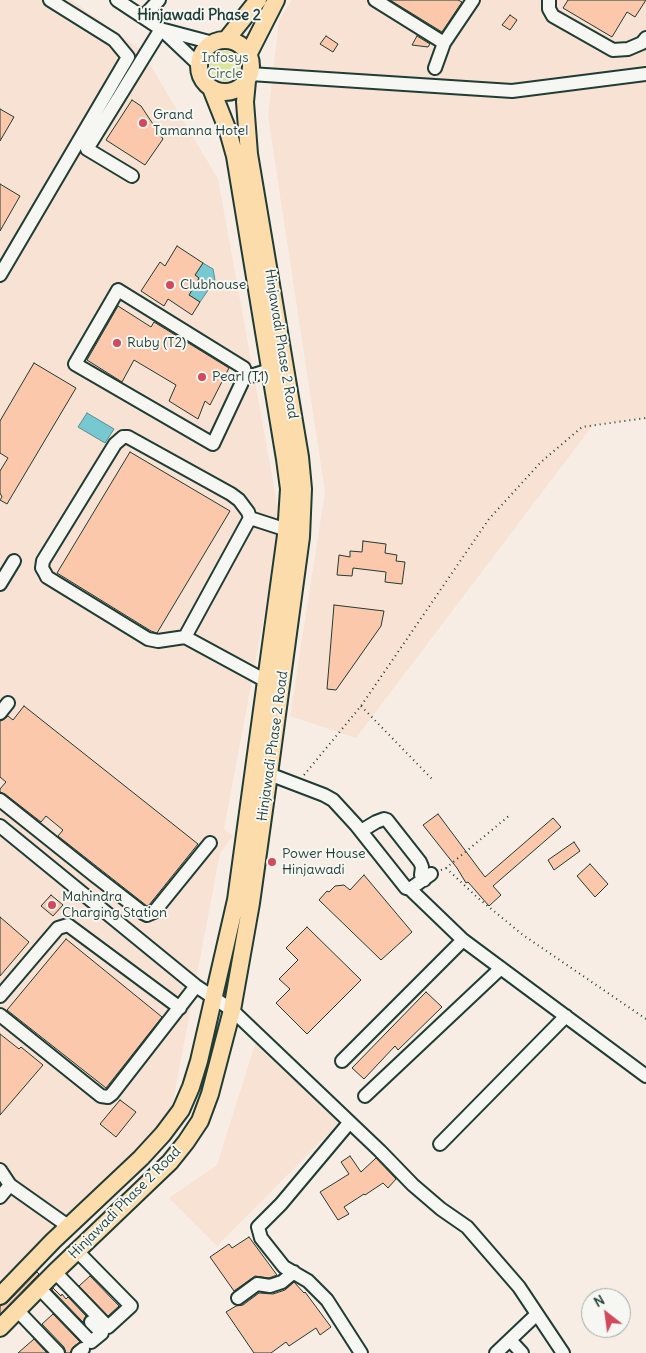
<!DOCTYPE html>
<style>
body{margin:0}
#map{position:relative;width:646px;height:1353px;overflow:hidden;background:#f7ede4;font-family:Delius,sans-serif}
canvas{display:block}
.north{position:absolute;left:581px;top:1288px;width:50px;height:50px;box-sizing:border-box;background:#f6f6f2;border:1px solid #a0aca6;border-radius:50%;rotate:330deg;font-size:14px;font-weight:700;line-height:20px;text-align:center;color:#1f3d34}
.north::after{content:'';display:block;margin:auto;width:18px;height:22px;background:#d1495b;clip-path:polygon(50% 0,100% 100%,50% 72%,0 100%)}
</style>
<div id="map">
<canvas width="646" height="1353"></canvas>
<div class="north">N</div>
</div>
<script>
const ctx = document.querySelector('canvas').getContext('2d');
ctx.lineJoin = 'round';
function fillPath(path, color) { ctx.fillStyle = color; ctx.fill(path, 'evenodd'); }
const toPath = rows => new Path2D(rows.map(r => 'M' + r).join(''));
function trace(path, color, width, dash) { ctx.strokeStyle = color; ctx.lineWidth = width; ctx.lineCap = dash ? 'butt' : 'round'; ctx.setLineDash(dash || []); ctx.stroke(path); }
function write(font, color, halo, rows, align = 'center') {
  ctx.font = font + ' Delius,sans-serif'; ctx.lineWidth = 4; ctx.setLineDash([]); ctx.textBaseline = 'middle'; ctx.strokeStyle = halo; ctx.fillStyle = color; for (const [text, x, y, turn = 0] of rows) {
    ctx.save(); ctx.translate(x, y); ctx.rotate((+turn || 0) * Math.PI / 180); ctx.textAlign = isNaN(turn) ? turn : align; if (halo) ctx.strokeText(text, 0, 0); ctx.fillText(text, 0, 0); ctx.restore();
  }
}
fillPath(toPath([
 [0,0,71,0,142,51,218,179,281,525,224,829,233,836,220,853,169,1123,0,1292],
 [292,0,646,0,646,418,593,425,356,738,290,716,325,492,268,116,279,20],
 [257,1038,342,1120,217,1246,169,1198,217,1165]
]), '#f8e2d3');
fillPath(toPath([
 '210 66a15 15 0 1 1 30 0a15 15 0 1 1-30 0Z'
]), '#d9e598');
const water = toPath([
 [203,263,213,269,215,280,200,302,189,295,199,278,195,275,203,263],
 [87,413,114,429,105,443,78,427,87,413]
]);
fillPath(water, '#77c8d0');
trace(water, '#549092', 1);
const building = toPath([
 [390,0,458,0,462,2,442,32,390,0],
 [568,0,646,0,635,17,627,12,612,37,563,8,568,0],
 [510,15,517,20,510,30,502,25,510,15],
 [326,36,338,44,333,52,320,44,326,36],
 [417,36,430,44,428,47,412,45,417,36],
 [132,100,141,106,163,139,145,165,106,140,132,100],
 [0,109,14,117,0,141,0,109],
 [0,184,20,196,0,231,0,184],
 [177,246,203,263,195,275,199,278,189,295,200,302,192,315,168,299,164,306,141,291,160,262,165,266,177,246],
 [118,306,151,327,154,322,229,368,210,405,205,401,198,419,169,401,176,385,134,360,122,382,87,360,118,306],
 [34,363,76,388,7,504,0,500,2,497,0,493,0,471,8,458,0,453,0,421,34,363],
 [130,452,230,511,157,633,151,631,57,573,130,452],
 [363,541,386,544,385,553,397,555,396,561,405,562,402,584,385,582,386,572,353,568,352,576,337,575,339,555,350,557,350,551,362,552,363,541],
 [334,605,384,611,381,626,336,690,327,689,334,605],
 [24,706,198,844,149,905,147,906,58,836,63,830,46,816,41,822,5,794,0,792,0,789,6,782,0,777,0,721,3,720,8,716,13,720,24,706],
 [438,814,485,877,553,818,561,827,493,886,501,895,489,906,468,882,466,883,457,868,423,825,438,814],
 [574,842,580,851,554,870,548,860,574,842],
 [590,864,608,884,595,897,577,876,590,864],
 [364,875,412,932,381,960,319,900,327,891,329,892,335,886,344,885,350,890,364,875],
 [51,895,63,905,53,916,41,906,51,895],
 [0,917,29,942,0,976,0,917],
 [307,927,361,980,307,1034,276,1003,290,989,279,979,298,960,286,948,307,927],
 [66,939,162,1017,106,1088,7,1010,66,939],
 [426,992,442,1007,398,1050,395,1046,364,1079,352,1068,426,992],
 [0,1034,19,1049,21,1047,43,1065,0,1115,0,1034],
 [120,1100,136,1112,116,1137,100,1124,120,1100],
 [350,1156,361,1172,376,1158,396,1179,388,1188,383,1183,365,1195,364,1194,344,1207,349,1214,338,1220,320,1192,349,1174,341,1162,350,1156],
 [249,1237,277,1275,269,1278,255,1276,234,1291,210,1257,229,1244,232,1248,249,1237],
 [37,1272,39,1274,0,1314,0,1306,7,1303,37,1272],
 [90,1276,119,1306,108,1316,79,1286,90,1276],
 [294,1282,304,1293,305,1292,331,1327,320,1335,316,1328,289,1346,286,1342,271,1353,254,1353,226,1312,236,1306,243,1305,259,1293,273,1294,285,1290,294,1282],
 [53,1288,61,1296,62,1294,66,1299,68,1297,86,1316,83,1322,52,1290,53,1288],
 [53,1314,80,1342,73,1347,70,1353,66,1353,64,1347,42,1324,53,1314],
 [34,1339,47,1353,18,1353,34,1339]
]);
fillPath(building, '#fbc8ac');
trace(building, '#1f3d34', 1);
const minor = toPath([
 [117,0,161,29,199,65],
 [375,0,444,43,435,68],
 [549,0,549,9,553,16,613,50,628,49,642,43,646,38],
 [143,17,159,0],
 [164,30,213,43],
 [444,43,473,0],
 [250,74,512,91,646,74],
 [132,176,87,149,161,29],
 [0,275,128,57,114,40,50,0],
 [244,378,245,373,244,368,118,290,75,364,213,444,244,378,270,370],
 [250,518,287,530],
 [0,584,14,561],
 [185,637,250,518,248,512,239,500,231,494,128,437,123,437,115,444,43,561,42,568,45,573,47,577,148,639,158,641,185,637,266,681],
 [0,713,8,703],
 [269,774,324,795,333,800,356,825,406,888,410,889,431,874],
 [0,800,94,875,143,913,147,915,154,912,210,843],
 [0,826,196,986,232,1010,380,1151,413,1185,441,1209,467,1227,519,1287,563,1353],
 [361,831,376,822,384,819,387,820,420,862,422,867,421,875,424,880],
 [463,940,646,1076],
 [0,996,58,928,68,925,180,1008],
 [0,1015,101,1096,108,1097,112,1094,196,986],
 [342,1061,463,940,410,889],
 [365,1096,501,968],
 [349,1123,281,1204,258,1227,261,1238,284,1267,308,1281,327,1300,361,1353],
 [440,1144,566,1016],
 [0,1170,10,1185,68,1226],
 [0,1197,10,1185],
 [55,1272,108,1327,131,1306,77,1251],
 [39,1288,91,1342,102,1333,91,1322],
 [238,1298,257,1284,270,1286,282,1282,294,1272],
 [17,1310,58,1353],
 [510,1340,522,1353],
 [78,1353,83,1349],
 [496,1353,537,1314]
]);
const major = toPath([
 [226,40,258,0],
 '199 66a26 26 0 1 1 52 0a26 26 0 1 1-52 0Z',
 [248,55,276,0],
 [0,1296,53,1241,141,1158,163,1134,181,1110,191,1087,199,1061,236,900,286,535,289,489,285,459,235,156,228,131,211,88],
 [0,1328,55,1272,170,1162,186,1142,200,1121,210,1094,232,1010,251,903,269,774,301,537,303,489,300,457,249,154,245,102,247,81]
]);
trace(minor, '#1f3d34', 16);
trace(major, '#1f3d34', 20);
trace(toPath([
 [361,706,432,779],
 [304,775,361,706,489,519,541,462,582,427,646,418],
 [446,868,478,898,523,935,646,1019],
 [441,870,446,868,510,815]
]), '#1f3d34', 2, [1, 4]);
trace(minor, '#f6f6f2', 12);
trace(major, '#fddcac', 16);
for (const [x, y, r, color] of [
 [143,123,5,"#d1495b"],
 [170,285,5,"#d1495b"],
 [117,343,5,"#d1495b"],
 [202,377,5,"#d1495b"],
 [272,862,5,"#d1495b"],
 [52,905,5,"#d1495b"]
]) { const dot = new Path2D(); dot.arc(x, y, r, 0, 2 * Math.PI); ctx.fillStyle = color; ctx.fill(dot); trace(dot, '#f6f6f2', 2); }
write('14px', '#445f48', '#f6f6f2', [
 ["Infosys",225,58],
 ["Circle",225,74]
]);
write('14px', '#1f3d34', '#f6f6f2', [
 ["Grand",153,115],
 ["Tamanna Hotel",153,131],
 ["Clubhouse",180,285],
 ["Ruby (T2)",127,343],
 ["Pearl (T1)",212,377],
 ["Power House",282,854],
 ["Hinjawadi",282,870],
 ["Mahindra",62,897],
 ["Charging Station",62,913]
], 'left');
write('14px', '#1f3d34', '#f6f6f2', [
 ["Hinjawadi Phase 2 Road",281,344,81],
 ["Hinjawadi Phase 2 Road",273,746,-82],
 ["Hinjawadi Phase 2 Road",125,1203,-45]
]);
write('bold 15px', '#1f3d34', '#f6f6f2', [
 ["Hinjawadi Phase 2",199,16]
]);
</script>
